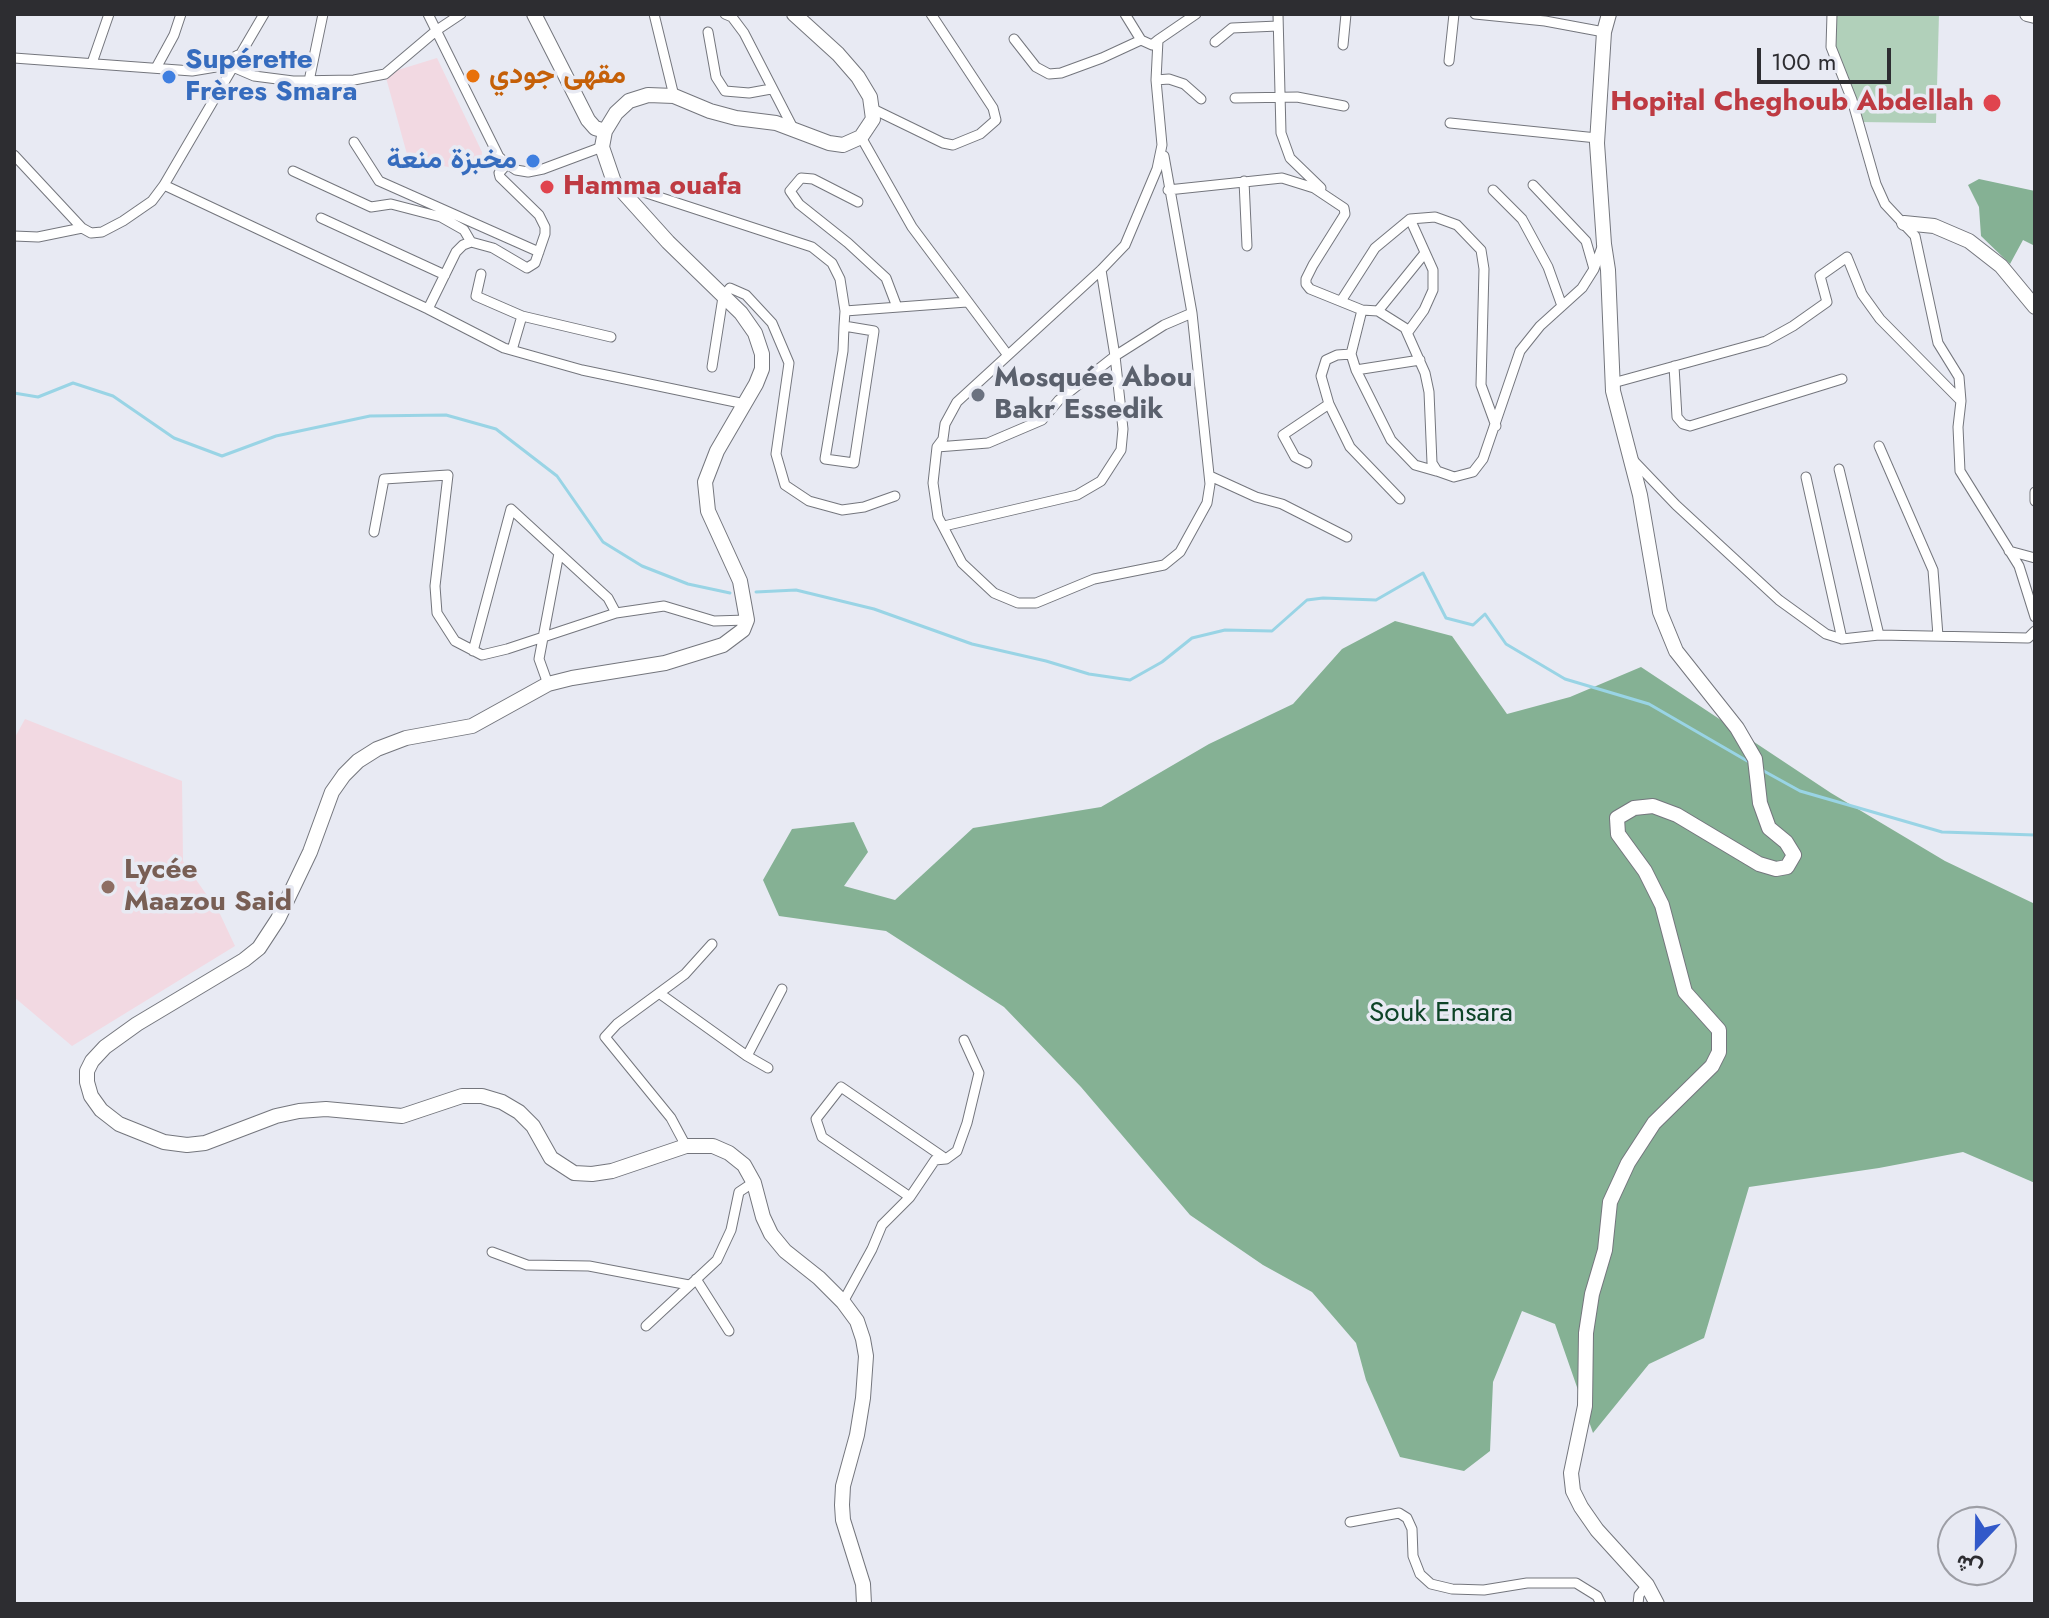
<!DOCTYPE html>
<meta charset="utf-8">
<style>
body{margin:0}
#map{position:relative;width:2049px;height:1618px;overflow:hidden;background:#e8eaf3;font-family:Jost,Vazirmatn,sans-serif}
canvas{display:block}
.frame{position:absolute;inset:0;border:16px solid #2d2d31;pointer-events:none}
.north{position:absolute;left:1937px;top:1506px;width:80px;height:80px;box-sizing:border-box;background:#e8eaf3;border:2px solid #9d9ea5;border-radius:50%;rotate:202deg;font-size:22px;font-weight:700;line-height:32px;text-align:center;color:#2d2d31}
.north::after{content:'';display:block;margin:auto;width:28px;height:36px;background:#3259c9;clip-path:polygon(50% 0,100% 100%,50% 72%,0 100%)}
.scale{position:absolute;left:1757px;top:48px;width:134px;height:36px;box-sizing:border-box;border:4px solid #2d2d31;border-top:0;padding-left:10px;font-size:24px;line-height:28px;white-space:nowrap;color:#2d2d31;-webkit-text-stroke:6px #e8eaf3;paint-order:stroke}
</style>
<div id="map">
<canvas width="2049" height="1618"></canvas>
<div class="frame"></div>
<div class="north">ش</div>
<div class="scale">100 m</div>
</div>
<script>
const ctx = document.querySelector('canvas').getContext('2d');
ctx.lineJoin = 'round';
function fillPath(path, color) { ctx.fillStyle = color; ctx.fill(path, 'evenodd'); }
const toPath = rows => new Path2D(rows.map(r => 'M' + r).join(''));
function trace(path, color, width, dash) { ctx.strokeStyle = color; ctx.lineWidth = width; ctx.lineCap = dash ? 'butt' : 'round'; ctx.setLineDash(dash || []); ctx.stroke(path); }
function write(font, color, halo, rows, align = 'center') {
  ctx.font = font + ' Jost,Vazirmatn,sans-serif'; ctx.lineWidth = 7; ctx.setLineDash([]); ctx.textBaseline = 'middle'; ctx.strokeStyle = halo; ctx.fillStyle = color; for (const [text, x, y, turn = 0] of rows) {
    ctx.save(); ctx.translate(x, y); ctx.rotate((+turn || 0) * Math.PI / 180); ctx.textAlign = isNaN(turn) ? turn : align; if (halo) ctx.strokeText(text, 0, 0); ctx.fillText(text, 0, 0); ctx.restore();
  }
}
fillPath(toPath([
 [437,58,482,152,480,170,466,171,408,158,385,74],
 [25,719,182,781,183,861,220,914,235,946,72,1046,14,997,14,739]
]), '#f2d9e2');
fillPath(toPath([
 [1833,14,1939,14,1936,123,1859,122,1833,45]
]), '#b1d0ba');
fillPath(toPath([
 [1979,179,2035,191,2035,246,2023,240,2010,264,1981,236,1979,207,1968,185],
 [1395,621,1452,636,1507,714,1570,697,1641,667,1831,793,1945,861,2035,904,2035,1183,1963,1152,1879,1168,1749,1187,1704,1338,1649,1364,1593,1433,1555,1324,1522,1311,1493,1382,1490,1451,1464,1471,1400,1457,1366,1380,1356,1343,1312,1292,1263,1265,1190,1215,1081,1087,1004,1007,886,931,779,916,763,880,792,829,854,822,868,852,844,886,895,900,973,828,1101,807,1209,744,1293,704,1342,649]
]), '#85b194');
trace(toPath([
 [14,393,38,397,73,383,113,396,174,438,222,456,276,436,370,416,446,415,496,429,557,476,603,542,642,566,688,584,730,593],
 [756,592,796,590,874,609,972,644,1046,661,1089,674,1130,680,1162,662,1192,638,1225,630,1272,631,1307,600,1323,598,1376,600,1423,573,1446,618,1473,625,1485,614,1506,644,1565,679,1649,704,1749,762],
 [1762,770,1800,791,1942,832,2035,835]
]), '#99d4e5', 3);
const street = toPath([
 [428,14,499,157,507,164,516,170,528,172,543,169,602,147],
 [654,14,674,96],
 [725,14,732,17,744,33,794,130],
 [1125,14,1141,40,1152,45,1158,40],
 [1278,14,1281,133,1290,158,1321,188],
 [1475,14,1545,21,1604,32],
 [1832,14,1831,47,1852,100,1876,184,1885,204,1915,236,1938,343,1959,377,1961,401,1958,427,1960,471,2019,566,2035,617],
 [708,32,716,77,725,91,749,93,771,89],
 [1014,39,1036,67,1049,74,1061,73,1102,58,1141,40],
 [1215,42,1232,28,1278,26],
 [1343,45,1346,14],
 [14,58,192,71,216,67,238,55],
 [1449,61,1454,14],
 [92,63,109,14],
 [233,67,254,76,293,81,354,80,385,74,437,30,461,14],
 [156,68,174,35,181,14],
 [1156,80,1169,79,1184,84,1201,99],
 [309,81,323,14],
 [1235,98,1297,97,1344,106],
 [873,109,943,143,953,145,980,134,996,120,993,108,931,14],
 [1450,123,1597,138],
 [861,137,912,227,1007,354],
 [354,142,379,181,539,252],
 [14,155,82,228,91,233,102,232,123,221,152,201,164,185,264,14],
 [293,171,371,207,391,204,441,217,464,230,471,242],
 [1244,181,1247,246],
 [619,184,812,247,832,263,840,279,845,311,844,326,843,351,825,459,854,463,874,331,844,326],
 [164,185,428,309,504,348,582,370,745,404],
 [1533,185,1586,241,1594,269],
 [1168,190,1282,178,1314,188,1344,208,1345,214,1313,265,1306,279,1306,284,1310,289,1362,310,1378,311,1405,328,1425,373,1429,392,1432,463,1437,471,1454,477,1473,472,1483,459,1520,351,1540,326,1582,288,1594,269,1602,247],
 [1493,190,1522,219,1548,267,1562,306],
 [858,202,813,179,801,178,790,191,799,204,848,243,886,278,897,307],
 [321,218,445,275],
 [14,236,38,237,82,228],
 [481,274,476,296,522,316,611,337],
 [1341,301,1375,248,1410,219,1435,217,1457,225,1481,250,1484,269,1481,385,1496,426],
 [428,309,456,252,463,245,471,242,493,248,527,268,535,263,545,234,545,227,539,215,500,177,499,173,507,164],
 [1362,310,1351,354,1356,370,1391,440,1415,465,1436,471],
 [845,311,967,302],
 [1378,311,1425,253],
 [1192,313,1210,484,1207,503,1180,552,1164,565,1094,579,1036,603,1018,603,994,593,962,563,938,517,933,483,937,447,943,439,945,424,957,402,1101,270,1125,245,1157,169,1162,145,1156,80,1158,40,1196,14],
 [1408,332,1424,310,1433,290,1433,270,1410,219],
 [512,350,522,316],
 [1351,354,1337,355,1326,360,1321,376,1329,404,1350,447,1400,499],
 [1674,366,1677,417,1683,424,1690,426,1842,379],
 [712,367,723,297,730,288,746,295,772,323,789,363,776,454,785,485,809,501,842,510,864,507,895,496],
 [1356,370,1420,360],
 [1613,383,1766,341,1793,326,1827,302,1820,276,1847,257,1862,294,1880,319,1961,401],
 [1879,446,1933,570,1938,636],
 [937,447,988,443,1042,420,1059,400,1115,356,1164,325,1192,313,1164,156],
 [1632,459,1676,505,1779,600,1826,634,1842,639,1879,635,2028,638,2035,631],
 [1307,463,1295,457,1283,435,1329,404],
 [1839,469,1879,635],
 [1210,476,1256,497,1282,504,1347,537],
 [1806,477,1842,639],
 [2035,492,2035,501],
 [944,526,1077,495,1101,481,1121,450,1123,429,1115,356,1101,270],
 [374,532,384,479,448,475,435,586,437,613,455,641,482,655,507,649,616,613,608,598,511,509,473,651],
 [2009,551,2035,558],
 [616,613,664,606,714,621,747,620],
 [548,684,539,659,559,553],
 [659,993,747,1056,768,1068],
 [747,1056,782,989],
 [686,1146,671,1118,605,1037,617,1024,685,974,712,944],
 [910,1197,822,1137,816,1119,841,1087,946,1159],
 [492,1252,527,1265,589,1266,689,1285],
 [696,1279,729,1331],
 [843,1302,872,1249,882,1225,910,1197,935,1160,946,1159,957,1151,967,1123,979,1073,964,1040],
 [646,1326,717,1260,731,1230,739,1192,754,1182],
 [1350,1522,1399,1513,1407,1518,1412,1529,1413,1556,1420,1574,1431,1584,1452,1589,1484,1590,1527,1583,1576,1583,1597,1596,1601,1604],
 [1638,1604,1639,1595,1647,1585]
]);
const secondary = toPath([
 [534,14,588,120,595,128,605,131],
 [794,14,838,54,858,77,870,97,873,119,861,137,843,145,829,143,776,123,736,118,710,111,674,96,648,95,629,101,616,113,605,131,602,147,614,182,668,242,741,313,755,333,762,354,762,369,756,384,717,451,705,482,708,511,740,581,747,620,743,630,723,645,665,663,572,678,548,684,472,726,406,738,377,749,358,761,344,775,332,792,310,852,278,919,259,948,244,960,137,1024,105,1047,92,1061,87,1071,87,1082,91,1096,101,1110,119,1124,164,1142,187,1145,205,1143,276,1116,299,1111,326,1109,402,1116,462,1096,482,1096,502,1102,519,1112,533,1126,551,1158,574,1173,592,1174,612,1171,686,1146,713,1146,729,1153,744,1165,754,1183,763,1217,771,1234,785,1251,819,1278,843,1302,857,1321,863,1339,866,1356,863,1398,857,1435,843,1486,842,1505,843,1520,863,1584,864,1604],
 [1609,14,1604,32,1597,143,1604,244,1608,270,1613,391,1640,495,1660,612,1676,651,1737,728,1755,759,1760,803,1769,828,1786,842,1794,855,1787,867,1776,869,1759,864,1677,815,1653,806,1634,808,1617,818,1618,834,1645,871,1662,905,1685,992,1719,1030,1719,1052,1712,1066,1654,1123,1628,1163,1610,1202,1605,1250,1592,1294,1586,1333,1585,1406,1571,1473,1573,1491,1581,1507,1597,1530,1647,1585,1657,1604],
 [2027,14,2035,16],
 [1904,223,1934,226,1969,241,2001,266,2035,307]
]);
trace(street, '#74767d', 11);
trace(secondary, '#74767d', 16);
trace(street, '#fff', 9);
trace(secondary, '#fff', 14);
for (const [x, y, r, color] of [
 [473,76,8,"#e8710a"],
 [169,77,8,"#3f7fe0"],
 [1992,103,10,"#e0444e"],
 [533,161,8,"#3f7fe0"],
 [547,187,8,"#e0444e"],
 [978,395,8,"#6b7280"],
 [108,887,8,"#8d6e63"]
]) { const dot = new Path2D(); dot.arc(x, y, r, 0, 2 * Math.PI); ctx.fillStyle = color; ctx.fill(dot); trace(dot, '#e8eaf3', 3); }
write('bold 28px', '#366cbe', '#e8eaf3', [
 ["Supérette",185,61],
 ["Frères Smara",185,93],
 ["مخبزة منعة",517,161,"right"]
], 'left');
write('bold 28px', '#c56008', '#e8eaf3', [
 ["مقهى جودي",489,76]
], 'left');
write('bold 28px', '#be3a42', '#e8eaf3', [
 ["Hopital Cheghoub Abdellah",1974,103],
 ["Hamma ouafa",563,187,"left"]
], 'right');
write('bold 28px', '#5b616d', '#e8eaf3', [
 ["Mosquée Abou",994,379],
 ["Bakr Essedik",994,411]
], 'left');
write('bold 28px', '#785e54', '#e8eaf3', [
 ["Lycée",124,871],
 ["Maazou Said",124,903]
], 'left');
write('28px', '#0e4427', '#e8eaf3', [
 ["Souk Ensara",1441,1014]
]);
</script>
